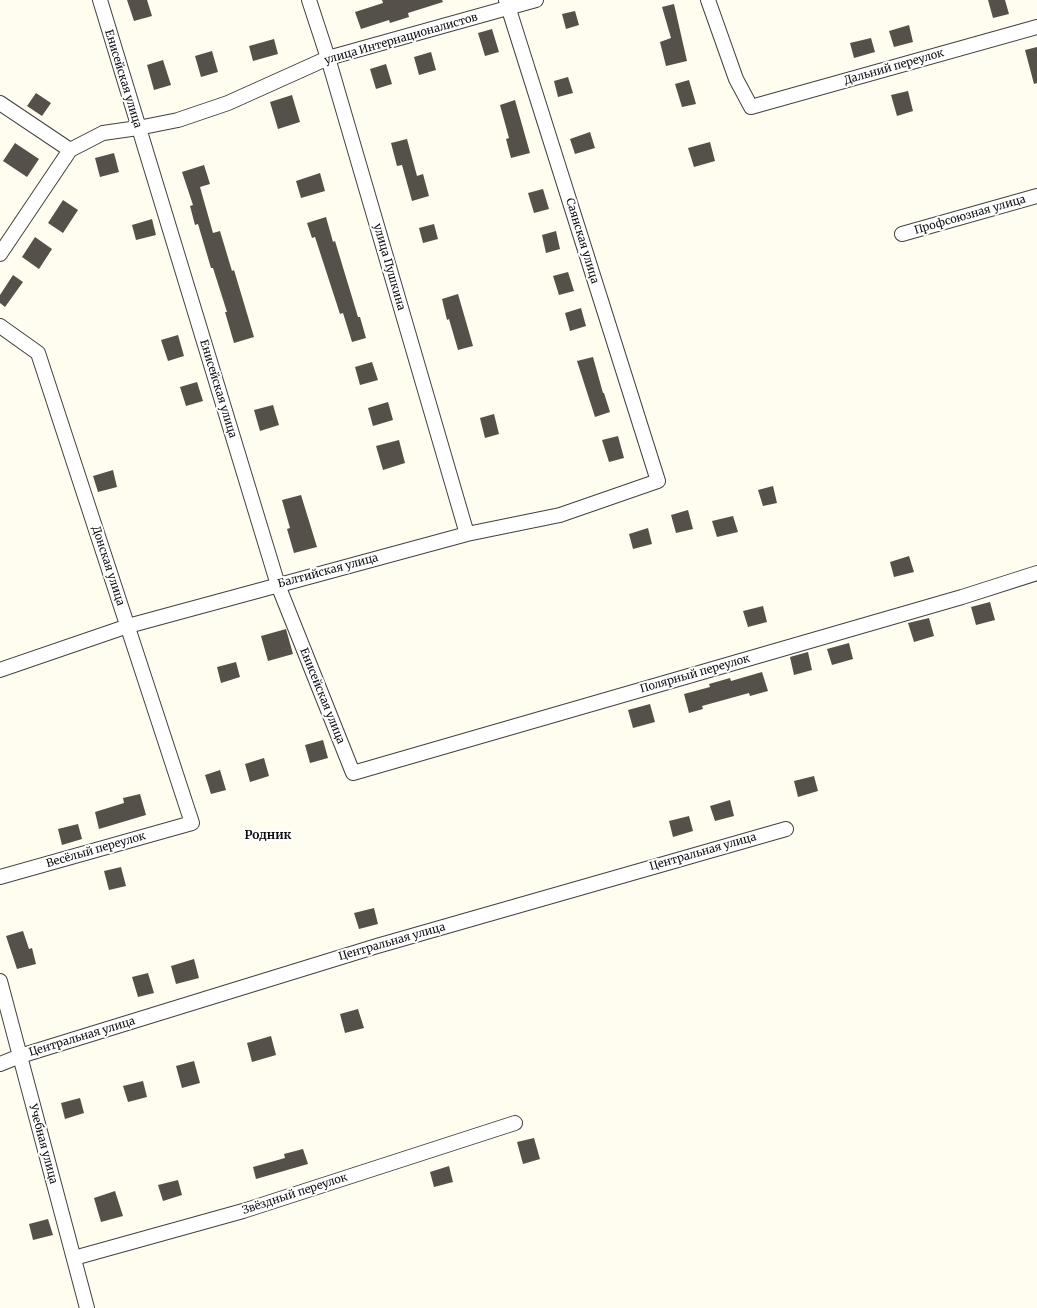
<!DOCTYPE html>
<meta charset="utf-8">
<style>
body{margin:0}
canvas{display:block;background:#fefdef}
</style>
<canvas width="1037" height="1308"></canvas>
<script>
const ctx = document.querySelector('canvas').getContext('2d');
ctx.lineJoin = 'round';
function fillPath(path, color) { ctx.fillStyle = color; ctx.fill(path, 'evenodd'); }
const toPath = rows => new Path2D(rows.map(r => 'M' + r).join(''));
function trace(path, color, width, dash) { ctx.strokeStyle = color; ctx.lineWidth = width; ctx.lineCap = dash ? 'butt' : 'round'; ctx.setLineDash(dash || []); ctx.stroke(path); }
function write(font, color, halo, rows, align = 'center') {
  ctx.font = font + ' Merriweather,serif'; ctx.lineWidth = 4; ctx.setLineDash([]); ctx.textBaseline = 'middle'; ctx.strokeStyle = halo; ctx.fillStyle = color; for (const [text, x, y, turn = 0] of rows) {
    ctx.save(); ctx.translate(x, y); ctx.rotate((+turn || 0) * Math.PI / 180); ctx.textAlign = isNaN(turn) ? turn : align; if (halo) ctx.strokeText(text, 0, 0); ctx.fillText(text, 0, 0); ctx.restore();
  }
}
fillPath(toPath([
 [127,0,147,0,152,16,134,21],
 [382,0,442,0,443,2,408,13,409,17,390,23,389,20,361,29,355,12,383,3],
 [988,0,1005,0,1009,14,993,18],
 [674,4,687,61,666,66,660,42,671,38,662,7],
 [575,11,579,25,566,29,562,14],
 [909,25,913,42,894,47,889,31],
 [492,29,499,52,485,56,478,33],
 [871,38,875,52,854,58,850,43],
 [274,39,278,54,253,61,249,46],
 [1037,47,1037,83,1034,84,1025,50],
 [212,51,218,72,201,77,195,56],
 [431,52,436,70,419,75,414,57],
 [163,60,171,85,154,90,147,65],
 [386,64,392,84,376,89,370,69],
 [568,77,573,93,558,97,554,81],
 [689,80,696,104,682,107,675,84],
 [908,91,913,111,897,116,891,95],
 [36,93,51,103,42,116,27,106],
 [292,95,300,122,278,129,270,102],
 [515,100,530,153,511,158,506,139,509,138,500,105],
 [590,132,595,148,575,154,570,139],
 [407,139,417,176,423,174,429,196,412,201,402,165,397,166,391,143],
 [710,142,715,161,694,167,688,148],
 [15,143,39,159,27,177,3,161],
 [114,153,119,172,100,177,95,158],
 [204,165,210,184,200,187,213,233,220,231,232,271,234,270,254,337,234,343,225,312,227,312,213,268,211,268,198,224,195,225,190,206,193,205,182,172],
 [320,173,325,191,301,198,296,181],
 [543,189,549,209,534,213,528,193],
 [63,200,78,210,63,233,48,223],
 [326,217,333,242,335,241,358,317,360,317,366,338,352,342,343,313,340,314,315,237,312,238,307,223],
 [152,219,156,235,136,240,132,225],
 [434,224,438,239,423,243,419,228],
 [556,231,560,249,546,253,542,235],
 [35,237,52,249,39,269,22,257],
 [568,272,574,291,559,295,553,276],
 [13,275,23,282,5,307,0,303,0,295],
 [458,294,473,346,458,350,449,319,447,320,442,299],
 [581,308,586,326,570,331,565,313],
 [178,335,184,356,168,361,161,340],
 [593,357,603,393,604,393,610,412,595,417,577,361],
 [372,362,378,380,360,385,355,367],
 [197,382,203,401,186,406,180,387],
 [388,402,393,420,373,426,368,408],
 [273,405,279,425,260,431,254,410],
 [494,414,499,434,485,438,480,418],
 [618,436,624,458,609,462,602,440],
 [399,440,405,463,383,470,376,446],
 [113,470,117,487,98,492,93,476],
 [773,486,777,503,763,506,758,490],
 [301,495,317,547,294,553,287,529,290,528,282,500],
 [688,510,693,529,676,533,671,515],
 [733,516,738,532,717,537,712,521],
 [648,528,652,544,633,549,629,534],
 [909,556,914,572,894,577,890,562],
 [990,602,995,620,976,625,971,607],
 [763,606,767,622,748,627,743,611],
 [929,618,934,636,914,642,908,623],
 [286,629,293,654,268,661,261,636],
 [849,643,853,659,832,665,827,649],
 [808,652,812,670,794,675,790,657],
 [236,662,240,677,221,683,217,667],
 [762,672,768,691,750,696,749,693,702,706,703,709,689,713,684,694,710,687,709,684,730,678,731,681],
 [650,704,655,722,633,728,628,710],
 [323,740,328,758,310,763,305,745],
 [264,758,269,776,250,782,245,764],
 [220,770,226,790,211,794,205,775],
 [814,776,818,791,798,797,794,781],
 [140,794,146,815,99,829,95,812,124,803,123,798],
 [730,800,734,816,715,821,710,806],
 [689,816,693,831,673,837,669,821],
 [78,824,82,839,62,845,58,829],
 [121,867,126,886,109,890,104,871],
 [374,908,378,924,359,929,354,913],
 [23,931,29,949,32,948,36,964,17,969,6,936],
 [194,959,199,978,176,984,171,966],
 [148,973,154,993,138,997,132,977],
 [358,1009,364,1028,345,1033,340,1014],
 [271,1036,276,1055,252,1062,247,1043],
 [194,1061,200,1083,182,1088,176,1066],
 [143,1081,147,1097,128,1102,123,1086],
 [80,1098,84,1113,65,1119,61,1103],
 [534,1138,540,1159,523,1164,517,1142],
 [303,1149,308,1164,256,1179,253,1167,285,1158,284,1154],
 [449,1166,453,1182,434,1187,430,1172],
 [178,1180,182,1195,163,1201,158,1185],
 [115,1191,123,1216,101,1222,94,1198],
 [48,1219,53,1235,33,1240,29,1224]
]), '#56504b');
const minor = toPath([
 [100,0,278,585,353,773,962,597,1037,573],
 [309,0,328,58,467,534],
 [708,0,736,79,751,107,1037,27],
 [0,103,70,150],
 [902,234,1037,196],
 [0,254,70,150,103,133,138,128,178,120,228,103,328,58,536,0],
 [0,326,38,353,192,823,0,877],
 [0,670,128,626,467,534,560,515,658,481,506,0],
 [0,981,87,1308],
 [0,1064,20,1056,377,946,786,829],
 [74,1258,243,1211,515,1123]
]);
trace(minor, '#414141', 16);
trace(minor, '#fff', 14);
write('11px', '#0e0e0e', '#fff', [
 ["улица Интернационалистов",401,39,-16],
 ["Дальний переулок",894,67,-16],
 ["Енисейская улица",123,79,73],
 ["Профсоюзная улица",970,215,-16],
 ["Саянская улица",582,241,73],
 ["улица Пушкина",389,267,74],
 ["Енисейская улица",218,389,73],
 ["Донская улица",108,566,72],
 ["Балтийская улица",328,571,-15],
 ["Полярный переулок",695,674,-16],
 ["Енисейская улица",322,696,68],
 ["Весёлый переулок",96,850,-16],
 ["Центральная улица",703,852,-16],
 ["Центральная улица",392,942,-16],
 ["Центральная улица",82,1037,-17],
 ["Учебная улица",43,1144,75],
 ["Звёздный переулок",295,1194,-18]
]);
write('bold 12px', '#0e0e0e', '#fff', [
 ["Родник",268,836]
]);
</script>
